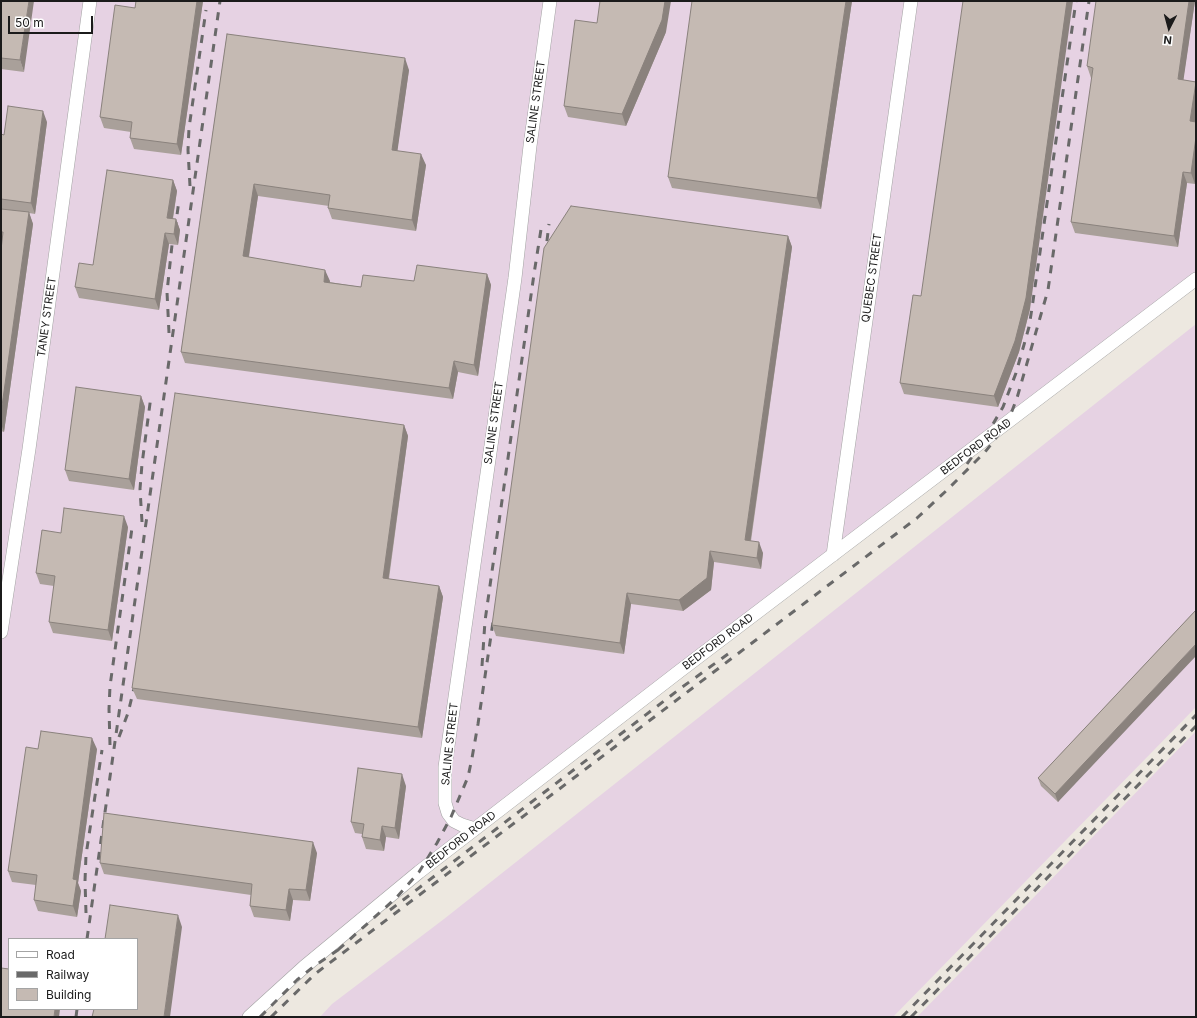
<!DOCTYPE html>
<style>
body{margin:0}
#map{position:relative;width:1197px;height:1018px;overflow:hidden;background:#ede8e0;font-family:Inter,sans-serif}
canvas{display:block}
.frame{position:absolute;inset:0;border:2px solid #1b1b1b;pointer-events:none}
.legend{position:absolute;left:8px;top:938px;width:130px;height:72px;box-sizing:border-box;background:#fff;border:1px solid #a4a4a4;margin:0;padding:5px 7px;list-style:none;font-size:12px;color:#1b1b1b}
.legend li{display:flex;align-items:center;gap:8px;height:20px}
.legend b{width:20px;border:1px solid #a4a4a4}
.north{position:absolute;left:1149px;top:8px;width:40px;height:40px;-webkit-text-stroke:3px #fff;paint-order:stroke;rotate:186deg;font-size:11px;font-weight:700;line-height:16px;text-align:center;color:#1b1b1b}
.north::after{content:'';display:block;margin:auto;width:14px;height:18px;background:#1b1b1b;clip-path:polygon(50% 0,100% 100%,50% 72%,0 100%)}
.scale{position:absolute;left:8px;top:16px;width:85px;height:18px;box-sizing:border-box;border:2px solid #1b1b1b;border-top:0;padding-left:5px;font-size:12px;line-height:14px;white-space:nowrap;color:#1b1b1b;-webkit-text-stroke:3px #fff;paint-order:stroke}
</style>
<div id="map">
<canvas width="1197" height="1018"></canvas>
<div class="frame"></div>
<ul class="legend">
<li><b style="height:5px;background:#fff"></b>Road</li>
<li><b style="height:5px;background:#696969"></b>Railway</li>
<li><b style="height:11px;background:#c5bab3"></b>Building</li>
</ul>
<div class="north">N</div>
<div class="scale">50 m</div>
</div>
<script>
const ctx = document.querySelector('canvas').getContext('2d');
ctx.lineJoin = 'round';
function fillPath(path, color) { ctx.fillStyle = color; ctx.fill(path, 'evenodd'); }
const toPath = rows => new Path2D(rows.map(r => 'M' + r).join(''));
function trace(path, color, width, dash) { ctx.strokeStyle = color; ctx.lineWidth = width; ctx.lineCap = dash ? 'butt' : 'round'; ctx.setLineDash(dash || []); ctx.stroke(path); }
function write(font, color, halo, rows, align = 'center') {
  ctx.font = font + ' Inter,sans-serif'; ctx.lineWidth = 3; ctx.setLineDash([]); ctx.textBaseline = 'middle'; ctx.strokeStyle = halo; ctx.fillStyle = color; for (const [text, x, y, turn = 0] of rows) {
    ctx.save(); ctx.translate(x, y); ctx.rotate((+turn || 0) * Math.PI / 180); ctx.textAlign = isNaN(turn) ? turn : align; if (halo) ctx.strokeText(text, 0, 0); ctx.fillText(text, 0, 0); ctx.restore();
  }
}
fillPath(toPath([
 [1,1,1196,1,1196,281,419,872,250,1017,1,1017],
 [9,939,137,939,137,1009,9,1009],
 [1196,324,1196,707,893,1017,320,1017,332,1004,444,919],
 [1196,731,1196,1017,917,1017]
]), '#e6d2e3');
const minor = toPath([
 [833,555,911,1],
 [1,632,29,449,90,1],
 [475,829,462,825,454,821,448,813,445,803,445,767,515,278,530,146,550,1],
 [249,1017,304,967,419,872,681,670,1196,279]
]);
trace(minor, '#a2a2a2', 14);
trace(minor, '#fff', 13);
trace(toPath([
 [190,186,188,150,189,128,206,10],
 [175,230,179,200],
 [545,257,549,224],
 [169,333,167,292,172,245],
 [967,464,983,441,1003,407,1016,373,1029,327,1032,308,1076,1],
 [142,522,140,489,142,464,151,396],
 [482,666,485,621,534,274,542,223],
 [119,737,128,713,136,680],
 [110,745,109,709,110,686,132,528],
 [390,910,681,688,728,654],
 [86,913,85,881,86,855,102,750],
 [87,939,220,1],
 [338,950,396,898,419,872,437,843,451,817,468,777,472,758,478,724,494,615],
 [76,1017,77,1009],
 [260,1017,297,980,313,967,341,948],
 [271,1017,315,974,917,518,946,491,985,452,993,442,1005,425,1012,411,1017,398,1048,290,1089,1],
 [902,1017,1196,715],
 [911,1017,1196,726]
]), '#696969', 3, [8, 8]);
fillPath(toPath([
 [1,1,24,72,1,69],
 [136,1,203,1,181,155,134,149,130,138,131,132,104,128,100,117,135,8],
 [852,1,821,209,672,188,668,177],
 [1195,1,1183,80,1196,82,1196,177,1195,184,1187,183,1178,247,1075,233,1071,222,1092,78,1091,78,1087,66],
 [666,32,626,126,568,117,564,106],
 [227,34,409,70,397,151,426,165,416,231,332,219,328,208,329,206,258,196,249,257,330,281,329,282,361,287,414,281,487,274,491,285,478,376,458,372,453,399,185,363,181,352],
 [47,122,35,214,29,213,33,224,4,432,1,431,1,250,2,243,1,243,1,134,4,135],
 [173,180,177,191,173,219,176,219,180,230,178,245,169,244,159,310,79,298,75,287,93,265],
 [788,236,792,247,751,541,763,553,761,569,714,562,711,590,683,611,631,604,624,654,496,636,492,625],
 [1030,309,1019,352,998,407,904,394,900,383],
 [141,396,145,407,134,490,69,481,65,470],
 [404,425,408,436,389,579,439,586,443,597,422,738,137,699,132,688],
 [128,527,112,641,53,633,49,622,54,586,40,584,36,573,61,533],
 [1196,610,1058,802,1041,786,1038,778],
 [38,749,97,749,78,883,81,891,77,917,38,911,34,900,36,885,12,882,8,871],
 [406,786,399,839,386,837,384,851,366,849,362,837,362,834,355,833,351,822],
 [317,853,310,901,293,900,290,921,254,917,250,906,251,895,104,874,100,863]
]), '#a9a09a');
fillPath(toPath([
 [29,1,34,1,24,72,20,60],
 [197,1,203,1,181,155,177,144],
 [665,1,671,1,666,32,626,126,622,114],
 [846,1,852,1,821,209,817,198],
 [1067,1,1073,1,1030,309,1019,352,998,407,994,396],
 [1189,1,1195,1,1182,90,1178,79],
 [405,58,409,70,396,161,392,150],
 [1196,82,1196,118,1194,132,1190,121],
 [43,111,47,122,35,214,31,203],
 [1196,137,1196,177,1195,184,1191,173],
 [421,154,426,165,416,231,412,220],
 [1183,172,1187,183,1178,247,1174,236],
 [173,180,177,191,171,229,167,218],
 [254,184,258,196,247,267,243,256],
 [29,212,33,224,4,432,1,424,1,413],
 [176,219,180,230,178,245,174,234],
 [165,233,169,244,159,310,155,299],
 [788,236,792,247,749,551,745,540],
 [325,270,330,281,328,293,324,282],
 [487,274,491,285,478,376,474,365],
 [454,361,458,372,453,399,449,388],
 [141,396,145,407,134,490,129,479],
 [404,425,408,436,387,589,383,578],
 [124,516,128,527,112,641,108,630],
 [759,542,763,553,761,569,757,558],
 [710,551,714,562,711,590,683,611,679,600],
 [439,586,443,597,422,738,418,727],
 [627,593,631,604,624,654,620,643],
 [1196,644,1196,656,1058,802,1055,794],
 [92,738,97,749,78,883,81,891,77,917,73,906,73,879],
 [402,774,406,786,399,839,395,828],
 [382,826,386,837,384,851,380,840],
 [313,842,317,853,310,901,306,890],
 [289,889,293,900,290,921,286,910],
 [178,915,182,927,170,1017,164,1017],
 [55,1009,60,1009,59,1017,54,1017]
]), '#8a827d');
const building = toPath([
 [1,1,29,1,20,60,1,58,1,1],
 [136,1,197,1,177,144,130,138,132,122,100,117,115,5,135,8,136,1],
 [600,1,665,1,662,20,622,114,564,106,575,20,597,23,600,1],
 [692,1,846,1,817,198,668,177,692,1],
 [963,1,1067,1,1026,298,1015,341,994,396,900,383,913,295,921,296,963,1],
 [1096,1,1189,1,1178,79,1196,82,1190,121,1196,122,1196,137,1191,173,1183,172,1174,236,1071,222,1093,68,1087,66,1096,1],
 [227,34,405,58,392,150,421,154,412,220,328,208,330,195,254,184,243,256,325,270,324,282,361,287,363,275,414,281,417,265,487,274,474,365,454,361,449,388,181,352,227,34],
 [8,106,43,111,31,203,1,199,1,134,4,135,8,106],
 [107,170,173,180,167,218,176,219,174,234,165,233,155,299,75,287,79,263,93,265,107,170],
 [571,206,788,236,745,540,759,542,757,558,710,551,707,578,679,600,627,593,620,643,492,625,544,248,571,206],
 [1,209,29,212,1,413,1,250,3,232,1,232,1,209],
 [76,387,141,396,129,479,65,470,76,387],
 [175,393,404,425,383,578,439,586,418,727,132,688,175,393],
 [64,508,124,516,108,630,49,622,55,576,36,573,42,530,61,533,64,508],
 [1196,610,1196,644,1055,794,1038,778,1196,610],
 [41,731,92,738,73,879,77,880,73,906,34,900,37,875,8,871,26,747,38,749,41,731],
 [358,768,402,774,395,828,382,826,380,840,362,837,364,824,351,822,358,768],
 [104,813,313,842,306,890,289,889,286,910,250,906,252,884,100,863,104,813],
 [110,905,178,915,164,1017,92,1017,94,1009,137,1009,137,939,105,939,110,905],
 [1,968,9,969,9,1009,55,1009,54,1017,1,1017,1,968]
]);
fillPath(building, '#c5bab3');
trace(building, '#8a827d', 1);
write('11px', '#1b1b1b', '#fff', [
 ["SALINE STREET",536,102,-82],
 ["QUEBEC STREET",872,278,-82],
 ["TANEY STREET",47,317,-82],
 ["SALINE STREET",494,423,-82],
 ["BEDFORD ROAD",976,447,-37],
 ["BEDFORD ROAD",718,642,-37],
 ["SALINE STREET",450,744,-84],
 ["BEDFORD ROAD",461,840,-38]
]);
</script>
